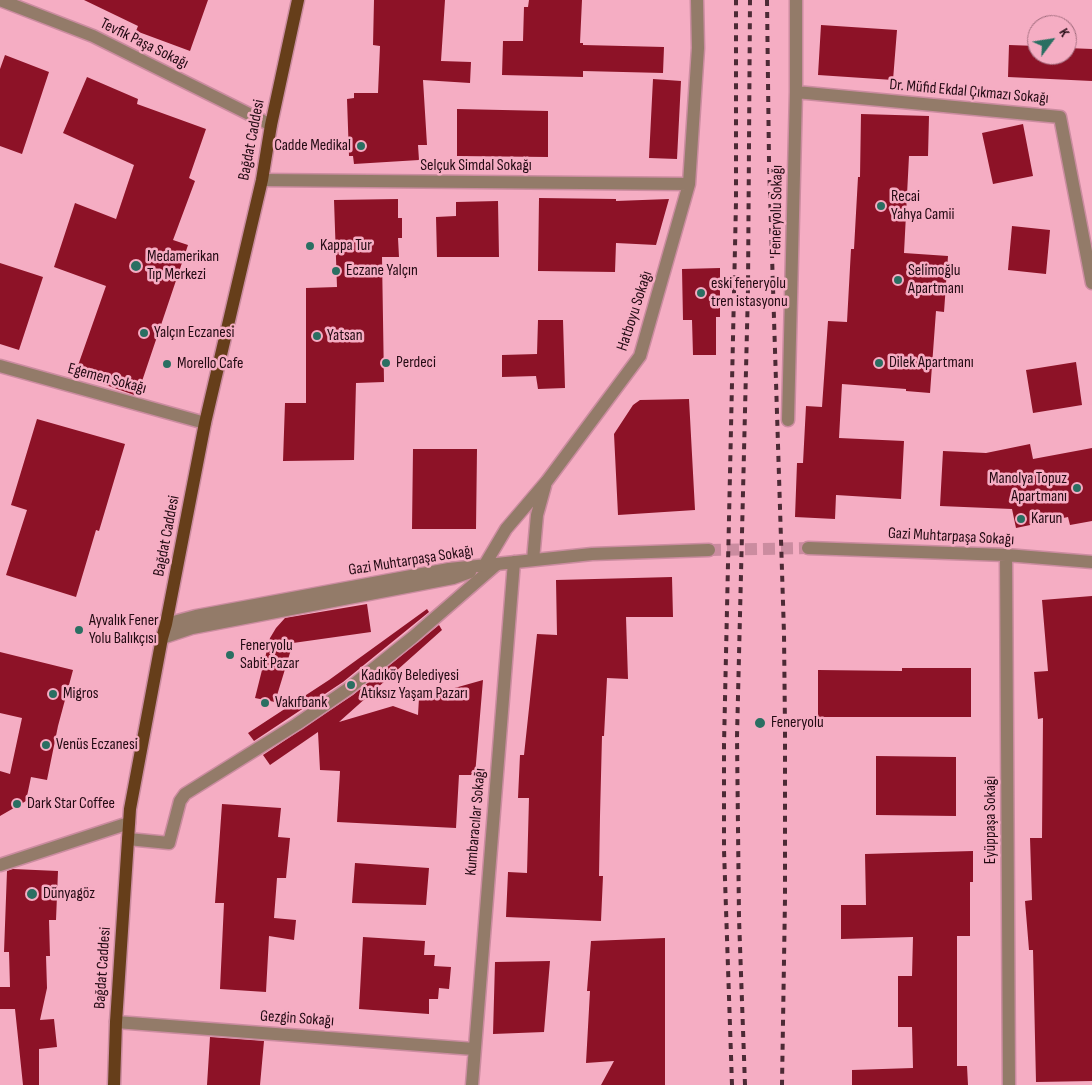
<!DOCTYPE html>
<meta charset="utf-8">
<style>
body{margin:0}
#map{position:relative;width:1092px;height:1085px;overflow:hidden;background:#f5adc3;font-family:"Sofia Sans Condensed",sans-serif}
canvas{display:block}
.north{position:absolute;left:1027px;top:15px;width:50px;height:50px;box-sizing:border-box;background:#f5adc3;border:1px solid #a16c7d;border-radius:50%;rotate:59deg;font-size:14px;font-weight:700;line-height:20px;text-align:center;color:#230a13}
.north::after{content:'';display:block;margin:auto;width:18px;height:22px;background:#2a6f62;clip-path:polygon(50% 0,100% 100%,50% 72%,0 100%)}
</style>
<div id="map">
<canvas width="1092" height="1085"></canvas>
<div class="north">K</div>
</div>
<script>
const ctx = document.querySelector('canvas').getContext('2d');
ctx.lineJoin = 'round';
function fillPath(path, color) { ctx.fillStyle = color; ctx.fill(path, 'evenodd'); }
const toPath = rows => new Path2D(rows.map(r => 'M' + r).join(''));
function trace(path, color, width, dash) { ctx.strokeStyle = color; ctx.lineWidth = width; ctx.lineCap = dash ? 'butt' : 'round'; ctx.setLineDash(dash || []); ctx.stroke(path); }
function write(font, color, halo, rows, align = 'center') {
  ctx.font = font + ' "Sofia Sans Condensed",sans-serif'; ctx.lineWidth = 5; ctx.setLineDash([]); ctx.textBaseline = 'middle'; ctx.strokeStyle = halo; ctx.fillStyle = color; for (const [text, x, y, turn = 0] of rows) {
    ctx.save(); ctx.translate(x, y); ctx.rotate((+turn || 0) * Math.PI / 180); ctx.textAlign = isNaN(turn) ? turn : align; if (halo) ctx.strokeText(text, 0, 0); ctx.fillText(text, 0, 0); ctx.restore();
  }
}
fillPath(toPath([
 [84,0,208,0,190,51,136,31,138,26],
 [374,0,445,0,441,61,471,62,470,83,423,80,427,145,418,145,419,160,354,164,353,156,349,156,347,99,354,98,354,93,378,93,380,46,373,45],
 [529,0,582,0,580,43,583,43,583,45,664,47,663,73,583,71,583,77,502,75,503,41,523,41,524,7,528,7],
 [821,25,897,30,893,80,818,75],
 [1009,45,1037,46,1037,55,1067,55,1067,48,1092,49,1092,81,1008,77],
 [5,55,49,72,22,154,0,146,0,69],
 [87,77,138,99,137,104,206,129,189,178,195,181,173,240,188,245,137,396,75,374,106,286,54,267,75,203,116,219,134,165,63,133],
 [653,79,681,81,677,159,649,158],
 [457,109,548,111,548,157,457,156],
 [861,114,929,116,928,156,909,156,904,253,948,256,944,312,936,311,930,393,906,391,906,389,842,384,839,438,904,441,901,499,836,495,835,519,795,517,797,463,803,463,806,406,822,407,828,321,847,322,851,249,854,249,858,177,860,177],
 [1023,124,1033,176,993,184,982,133],
 [539,198,616,199,616,201,669,199,656,245,616,243,615,272,538,271],
 [398,199,398,218,402,218,402,238,398,238,399,257,382,257,384,382,356,383,354,460,283,461,285,403,306,403,306,288,337,287,334,200],
 [498,201,499,257,437,257,436,217,456,216,456,202],
 [1012,226,1050,230,1046,274,1008,270],
 [0,263,43,277,19,350,0,344],
 [720,268,720,317,716,317,716,355,693,355,692,320,683,320,682,269],
 [538,320,563,320,565,388,538,389,536,376,502,377,502,355,537,354],
 [1076,362,1082,405,1033,413,1026,370],
 [689,399,695,510,618,515,614,434,633,405,640,400],
 [37,419,125,444,99,531,96,530,76,597,6,575,27,510,11,505],
 [1030,444,1033,459,1092,448,1092,521,1070,525,1068,517,1016,528,1012,509,940,506,943,451,986,453],
 [413,449,477,449,476,529,412,529],
 [672,577,673,617,626,617,628,679,607,678,604,736,602,736,600,816,599,876,603,876,601,921,506,917,508,872,527,873,529,798,518,798,520,755,524,755,537,634,557,635,556,580],
 [1092,596,1092,1081,1036,1082,1033,950,1029,950,1025,901,1032,900,1030,838,1042,838,1043,718,1038,719,1034,672,1048,671,1042,600],
 [367,604,371,632,293,643,275,702,255,698,270,638,276,628,285,618],
 [427,609,429,612,343,682,254,741,248,733,329,680],
 [439,625,442,630,339,722,393,706,418,715,419,698,483,680,475,775,459,775,456,828,337,822,340,771,320,770,318,732,270,765,263,755,353,695],
 [0,652,73,670,58,726,47,780,31,777,26,801,0,816,0,771,10,774,22,718,0,713],
 [902,668,971,668,971,717,818,717,818,670,902,671],
 [876,756,956,757,956,816,876,815],
 [222,804,281,808,278,837,290,838,286,878,277,878,274,918,296,920,294,940,269,936,266,992,220,989,224,903,215,903],
 [973,851,973,882,970,882,970,936,957,936,957,1066,967,1066,968,1085,852,1085,852,1070,913,1068,912,1027,898,1027,898,976,912,976,913,937,841,939,841,905,866,905,865,854],
 [355,863,429,868,426,905,352,903],
 [13,869,58,871,56,920,49,920,50,956,46,956,47,988,40,1020,54,1019,57,1047,39,1049,39,1085,23,1085,15,1009,0,1009,0,987,10,987,9,952,4,952,7,871],
 [363,937,425,941,424,955,435,955,434,966,451,967,449,989,439,988,438,999,429,999,429,1014,359,1009],
 [665,938,665,1085,601,1085,614,1061,586,1063,590,991,587,991,591,941],
 [550,961,544,1032,493,1034,495,962],
 [210,1037,264,1041,260,1085,207,1085]
]), '#8d1227');
trace(toPath([
 [709,550,808,548]
]), '#cb8ca0', 12, [12, 6]);
const pedestrian = toPath([
 [128,839,169,843,180,801,185,794,297,724,348,689,413,637,497,564]
]);
const minor = toPath([
 [0,0,93,36,271,125],
 [796,92,1060,117,1092,283],
 [262,180,689,184],
 [0,366,205,423],
 [788,420,796,92,796,0],
 [808,548,1006,555,1092,562],
 [1006,555,1009,1085],
 [533,560,537,515,545,486],
 [484,566,506,529,547,481,640,356,689,184,698,48,697,0],
 [166,624,196,616,449,569,592,554,709,550],
 [162,638,192,628,453,578,470,572],
 [116,1022,474,1049],
 [472,1085,514,562]
]);
const tertiary = toPath([
 [0,865,129,823]
]);
const primary = toPath([
 [114,1085,116,1022,130,809,162,638,166,624,205,423,262,180,271,125,298,0]
]);
trace(pedestrian, '#cb8ca0', 15);
trace(minor, '#cb8ca0', 15);
trace(tertiary, '#cb8ca0', 15);
trace(primary, '#cb8ca0', 15);
trace(pedestrian, '#937b69', 12);
trace(minor, '#937b69', 12);
trace(tertiary, '#937b69', 12);
trace(primary, '#663e1a', 12);
trace(toPath([
 [767,0,769,161,784,634,785,728,785,899,782,1085],
 [732,1085,724,850,724,745,736,202,736,0],
 [745,1085,739,918,737,737,748,289,750,0]
]), '#4c2a35', 4, [6, 6]);
for (const [x, y, r, color] of [
 [361,146,5,"#2a6f62"],
 [881,206,5,"#2a6f62"],
 [310,246,5,"#2a6f62"],
 [136,266,6,"#2a6f62"],
 [336,271,5,"#2a6f62"],
 [898,280,5,"#2a6f62"],
 [701,293,5,"#2a6f62"],
 [144,333,5,"#2a6f62"],
 [317,336,5,"#2a6f62"],
 [386,363,5,"#2a6f62"],
 [879,363,5,"#2a6f62"],
 [167,364,5,"#2a6f62"],
 [1077,488,5,"#2a6f62"],
 [1021,519,5,"#2a6f62"],
 [79,630,5,"#2a6f62"],
 [230,655,5,"#2a6f62"],
 [351,685,5,"#2a6f62"],
 [53,694,5,"#2a6f62"],
 [265,703,5,"#2a6f62"],
 [760,723,6,"#2a6f62"],
 [46,745,5,"#2a6f62"],
 [17,804,5,"#2a6f62"],
 [32,894,6,"#2a6f62"]
]) { const dot = new Path2D(); dot.arc(x, y, r, 0, 2 * Math.PI); ctx.fillStyle = color; ctx.fill(dot); trace(dot, '#f5adc3', 2); }
write('16px', '#230a13', '#f5adc3', [
 ["Tevfik Paşa Sokağı",144,44,26],
 ["Dr. Müfid Ekdal Çıkmazı Sokağı",969,92,5],
 ["Bağdat Caddesi",252,140,-79],
 ["Selçuk Simdal Sokağı",476,166],
 ["Feneryolu Sokağı",777,210,-89],
 ["Hatboyu Sokağı",635,311,-72],
 ["Egemen Sokağı",107,379,15],
 ["Bağdat Caddesi",167,536,-79],
 ["Gazi Muhtarpaşa Sokağı",951,537,3],
 ["Gazi Muhtarpaşa Sokağı",411,561,-9],
 ["Eyüppaşa Sokağı",991,820,-90],
 ["Kumbaracılar Sokağı",476,822,-85],
 ["Bağdat Caddesi",103,968,-86],
 ["Gezgin Sokağı",297,1019,4]
]);
write('16px', '#230a13', '#f5adc3', [
 ["Cadde Medikal",351,146,"right"],
 ["Recai",891,197],
 ["Yahya Camii",891,215],
 ["Kappa Tur",320,246],
 ["Medamerikan",147,257],
 ["Tıp Merkezi",147,275],
 ["Eczane Yalçın",346,271],
 ["Selimoğlu",908,271],
 ["Apartmanı",908,289],
 ["eski feneryolu",711,284],
 ["tren istasyonu",711,302],
 ["Yalçın Eczanesi",154,333],
 ["Yatsan",327,336],
 ["Perdeci",396,363],
 ["Dilek Apartmanı",889,363],
 ["Morello Cafe",177,364],
 ["Manolya Topuz",1067,479,"right"],
 ["Apartmanı",1067,497,"right"],
 ["Karun",1031,519],
 ["Ayvalık Fener",89,621],
 ["Yolu Balıkçısı",89,639],
 ["Feneryolu",240,646],
 ["Sabit Pazar",240,664],
 ["Kadıköy Belediyesi",361,676],
 ["Atıksız Yaşam Pazarı",361,694],
 ["Migros",63,694],
 ["Vakıfbank",275,703],
 ["Feneryolu",771,723],
 ["Venüs Eczanesi",56,745],
 ["Dark Star Coffee",27,804],
 ["Dünyagöz",43,894]
], 'left');
</script>
